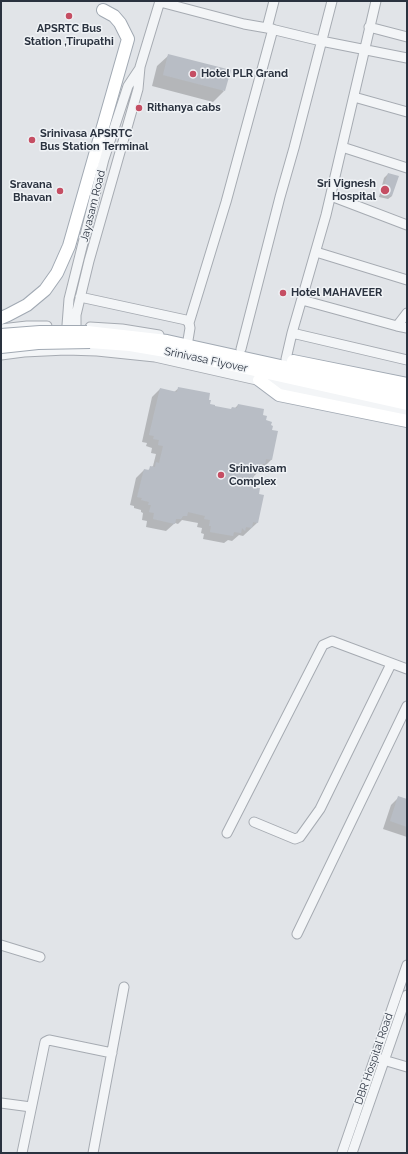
<!DOCTYPE html>
<style>
body{margin:0}
#map{position:relative;width:408px;height:1154px;overflow:hidden;background:#e1e4e8;font-family:Raleway,sans-serif}
canvas{display:block}
.frame{position:absolute;inset:0;border:2px solid #2a323f;pointer-events:none}
</style>
<div id="map">
<canvas width="408" height="1154"></canvas>
<div class="frame"></div>
</div>
<script>
const ctx = document.querySelector('canvas').getContext('2d');
ctx.lineJoin = 'round';
function fillPath(path, color) { ctx.fillStyle = color; ctx.fill(path, 'evenodd'); }
const toPath = rows => new Path2D(rows.map(r => 'M' + r).join(''));
function trace(path, color, width, dash) { ctx.strokeStyle = color; ctx.lineWidth = width; ctx.lineCap = dash ? 'butt' : 'round'; ctx.setLineDash(dash || []); ctx.stroke(path); }
function write(font, color, halo, rows, align = 'center') {
  ctx.font = font + ' Raleway,sans-serif'; ctx.lineWidth = 3; ctx.setLineDash([]); ctx.textBaseline = 'middle'; ctx.strokeStyle = halo; ctx.fillStyle = color; for (const [text, x, y, turn = 0] of rows) {
    ctx.save(); ctx.translate(x, y); ctx.rotate((+turn || 0) * Math.PI / 180); ctx.textAlign = isNaN(turn) ? turn : align; if (halo) ctx.strokeText(text, 0, 0); ctx.fillText(text, 0, 0); ctx.restore();
  }
}
fillPath(toPath([
 [169,55,224,91,213,102,152,86,157,66],
 [388,174,392,196,388,199,379,197,384,178],
 [179,388,214,407,230,410,235,408,238,405,262,416,271,431,276,432,271,460,263,468,261,467,259,471,252,478,251,484,257,523,243,536,239,535,232,541,228,540,224,543,203,539,204,534,201,533,202,528,197,527,198,523,182,520,178,524,175,523,166,531,146,527,147,521,142,520,143,513,141,512,141,510,134,508,134,506,130,505,136,478,144,470,147,471,153,466,156,454,151,453,152,448,146,446,147,443,142,442,152,397,160,389,174,392],
 [399,797,407,800,407,837,383,829,391,805]
]), '#0003');
fillPath(toPath([
 [168,54,231,70,225,91,163,75],
 [388,173,399,176,392,196,382,193],
 [178,387,210,393,209,400,211,400,210,404,215,405,215,406,231,409,232,407,237,408,238,404,264,409,263,415,267,416,266,420,272,422,271,425,273,426,272,430,278,431,272,460,266,459,265,464,262,464,260,471,255,470,252,484,257,484,257,488,260,488,259,494,264,495,258,523,253,522,252,528,246,527,245,531,242,528,241,533,234,532,233,536,210,532,211,526,209,526,210,520,204,519,205,516,188,512,187,516,183,516,181,519,176,519,175,524,153,519,154,513,149,512,151,505,148,505,149,502,141,500,142,498,137,497,144,469,149,470,150,466,155,467,156,462,159,463,163,446,158,445,159,440,153,439,154,436,149,435,160,388,177,392],
 [398,796,407,799,407,827,390,821]
]), '#b8bdc5');
const minor = toPath([
 [160,2,244,24,267,28,321,41,407,58],
 [369,27,407,37],
 [267,28,274,1],
 [354,97,407,112],
 [342,147,407,168],
 [331,196,407,225],
 [316,252,407,280],
 [80,297,186,320,189,323,190,328,188,340],
 [302,300,397,326],
 [407,313,397,326,407,328],
 [189,323,226,202,273,29],
 [90,327,122,329,159,335],
 [1,329,27,326,47,326],
 [292,333,407,360],
 [76,337,76,315,89,261,138,89,140,67,160,1],
 [66,338,69,299,104,159,128,86,140,68],
 [241,349,280,197,294,148,332,1],
 [1,355,24,352,66,350,97,351,155,357,407,414],
 [286,359,292,333,326,215,376,1],
 [254,822,295,839,300,837,320,809,391,664],
 [227,833,323,645,332,641,407,669],
 [297,934,407,706],
 [1,945,40,957],
 [380,1059,407,1067],
 [1,1103,31,1107],
 [22,1153,45,1042,49,1040,112,1053],
 [93,1153,124,987],
 [342,1153,407,965],
 [352,1153,407,995]
]);
const major = toPath([
 [1,318,8,315,27,305,45,290,57,273,69,246,128,39,120,23,114,16,103,10],
 [87,332,167,341,407,394],
 [90,342,130,345,183,354,407,404],
 [293,361,407,384],
 [259,380,279,395,407,421]
]);
trace(minor, '#a6abb2', 11);
trace(major, '#a1a9b3', 14);
trace(minor, '#f3f5f7', 9);
trace(major, '#fff', 12);
const majorBridge = toPath([
 [1,335,40,332,87,332],
 [1,347,38,343,90,342]
]);
trace(majorBridge, '#a1a9b3', 14, []);
trace(majorBridge, '#fff', 12);
for (const [x, y, r, color] of [
 [69,16,4,"#c54e63"],
 [193,74,4,"#c54e63"],
 [139,108,4,"#c54e63"],
 [32,140,4,"#c54e63"],
 [385,190,5,"#c54e63"],
 [60,191,4,"#c54e63"],
 [283,293,4,"#c54e63"],
 [221,475,4,"#c54e63"]
]) { const dot = new Path2D(); dot.arc(x, y, r, 0, 2 * Math.PI); ctx.fillStyle = color; ctx.fill(dot); trace(dot, '#f0f3f6', 1.5); }
write('bold 11px', '#2a323f', '#f0f3f6', [
 ["APSRTC Bus",69,29,"center"],
 ["Station ,Tirupathi",69,42,"center"],
 ["Hotel PLR Grand",201,74],
 ["Rithanya cabs",147,108],
 ["Srinivasa APSRTC",40,134],
 ["Bus Station Terminal",40,147],
 ["Sri Vignesh",376,184,"right"],
 ["Hospital",376,197,"right"],
 ["Sravana",52,185,"right"],
 ["Bhavan",52,198,"right"],
 ["Hotel MAHAVEER",291,293],
 ["Srinivasam",229,469],
 ["Complex",229,482]
], 'left');
write('11px', '#2a323f', '#f0f3f6', [
 ["Jayasam Road",93,206,-76],
 ["Srinivasa Flyover",206,360,12],
 ["DBR Hospital Road",374,1059,-71]
]);
</script>
